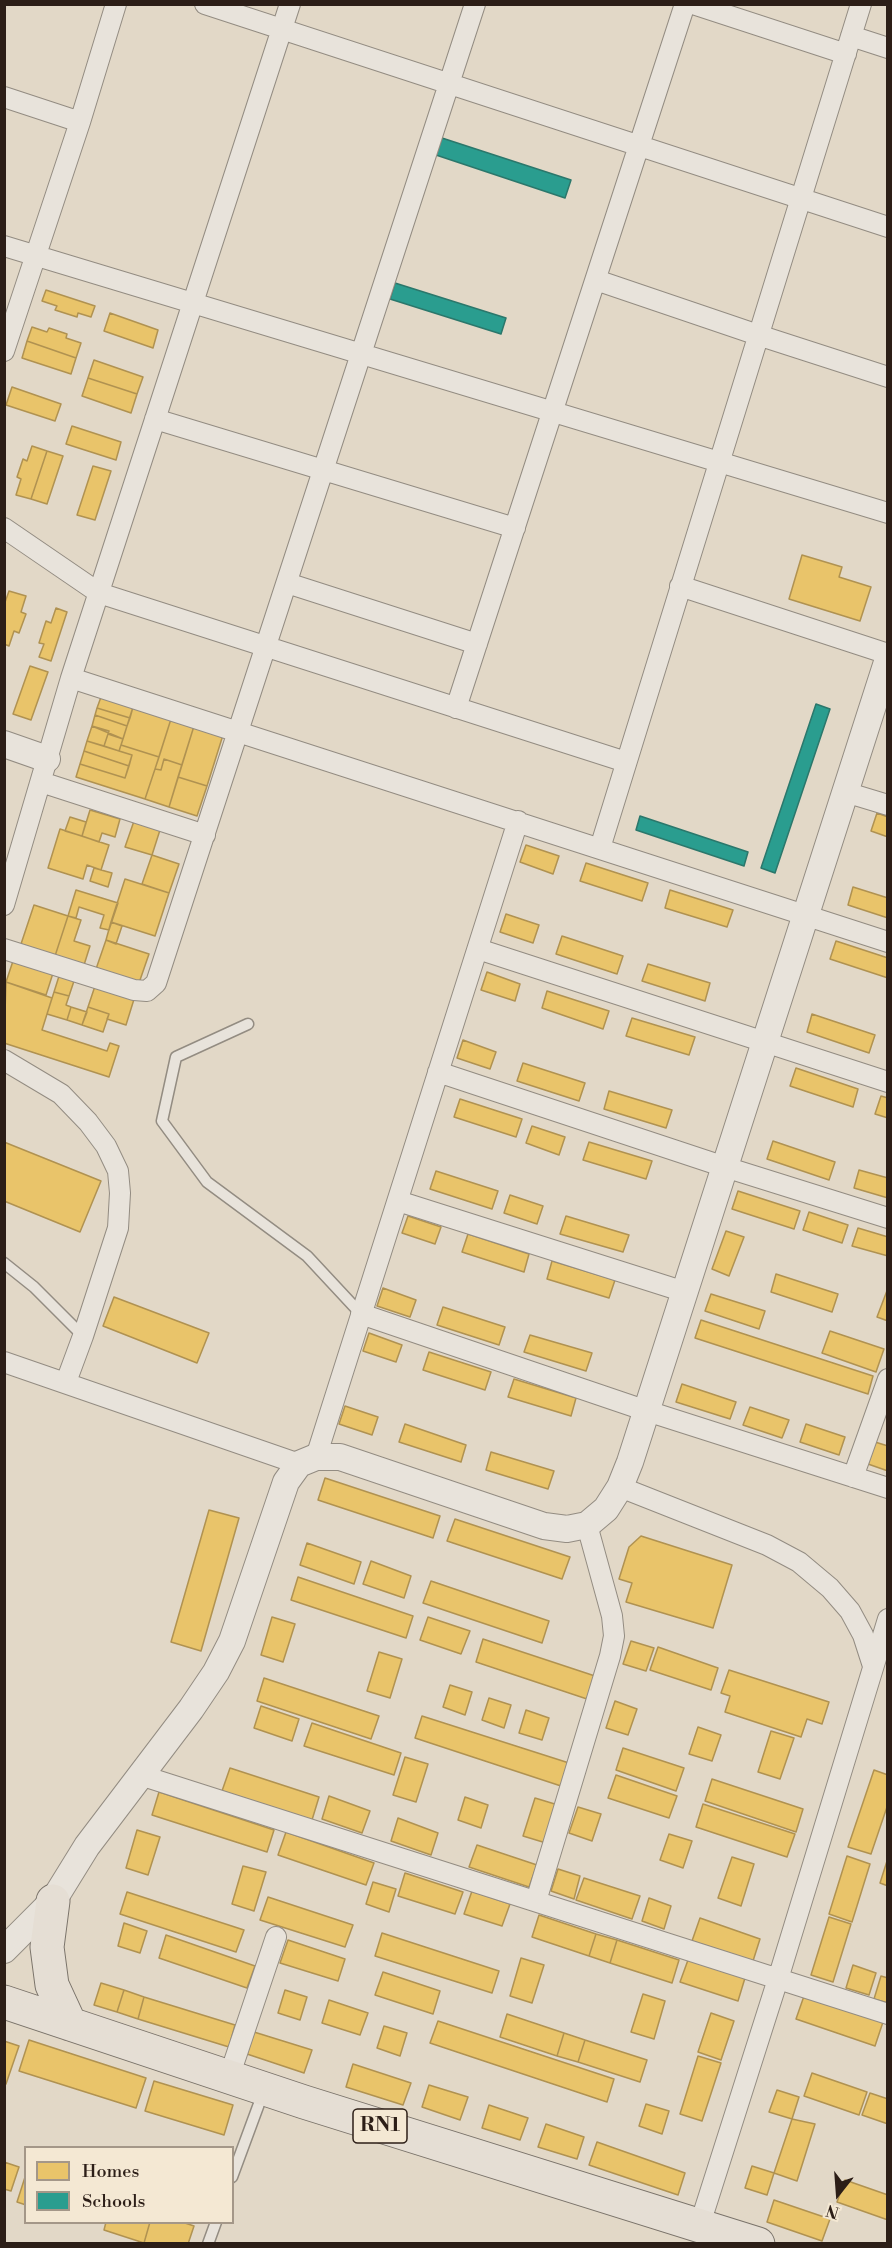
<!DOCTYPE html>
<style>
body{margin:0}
#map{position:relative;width:892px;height:2248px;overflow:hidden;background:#e2d8c7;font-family:"Libre Bodoni",serif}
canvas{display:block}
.frame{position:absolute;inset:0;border:6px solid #2c1e17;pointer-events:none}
.legend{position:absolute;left:24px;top:2146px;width:210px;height:78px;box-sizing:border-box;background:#f4e8d3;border:2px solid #a49788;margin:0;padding:8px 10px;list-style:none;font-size:18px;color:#2c1e17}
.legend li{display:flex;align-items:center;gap:12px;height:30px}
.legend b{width:30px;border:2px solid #a49788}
.north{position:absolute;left:808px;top:2164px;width:60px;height:60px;-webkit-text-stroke:4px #f4e8d3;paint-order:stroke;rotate:197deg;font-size:16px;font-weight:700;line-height:24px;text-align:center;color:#2c1e17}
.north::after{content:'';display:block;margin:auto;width:21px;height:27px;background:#2c1e17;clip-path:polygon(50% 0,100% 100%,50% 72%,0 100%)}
</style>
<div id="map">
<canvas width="892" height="2248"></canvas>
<div class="frame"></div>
<ul class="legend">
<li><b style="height:16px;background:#e9c46a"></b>Homes</li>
<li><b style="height:16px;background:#2a9d8f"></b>Schools</li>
</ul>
<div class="north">N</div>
</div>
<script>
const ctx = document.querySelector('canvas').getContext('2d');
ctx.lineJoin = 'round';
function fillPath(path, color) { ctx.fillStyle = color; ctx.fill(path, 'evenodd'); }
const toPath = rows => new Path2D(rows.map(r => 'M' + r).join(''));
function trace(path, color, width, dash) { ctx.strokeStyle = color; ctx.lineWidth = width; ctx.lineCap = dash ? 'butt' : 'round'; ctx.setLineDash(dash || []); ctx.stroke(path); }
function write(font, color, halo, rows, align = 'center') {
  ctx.font = font + ' "Libre Bodoni",serif'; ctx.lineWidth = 6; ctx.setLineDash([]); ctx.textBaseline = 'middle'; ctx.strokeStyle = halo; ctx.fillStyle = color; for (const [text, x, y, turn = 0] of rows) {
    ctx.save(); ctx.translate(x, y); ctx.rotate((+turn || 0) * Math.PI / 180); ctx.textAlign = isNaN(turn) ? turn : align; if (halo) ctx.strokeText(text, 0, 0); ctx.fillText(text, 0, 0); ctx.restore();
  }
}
const homes = toPath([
 [46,290,95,306,91,317,78,313,77,317,55,310,57,306,42,301,46,290],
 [110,313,158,330,153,348,104,331,110,313],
 [32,327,47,332,49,328,67,334,66,338,81,343,76,358,27,341,32,327],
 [27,341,76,358,71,374,22,358,27,341],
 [94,360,143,377,137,394,88,378,94,360],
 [88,378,137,394,131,413,82,396,88,378],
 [12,387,61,404,55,421,6,405,12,387],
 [72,426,121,442,116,460,66,444,72,426],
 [32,446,47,451,31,499,16,495,21,479,17,477,23,459,27,461,32,446],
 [47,451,63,456,47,504,31,499,47,451],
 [93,466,111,471,95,520,77,515,93,466],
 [802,555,842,567,839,577,871,587,860,621,789,599,802,555],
 [9,591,26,596,21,612,26,614,19,633,14,631,9,646,4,644,4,605,9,591],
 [56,608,67,612,51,661,39,657,44,644,39,643,46,621,51,623,56,608],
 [30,666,48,672,31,720,13,714,30,666],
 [101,697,133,707,130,718,97,708,101,697],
 [133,707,171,719,159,757,121,745,133,707],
 [97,708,130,718,127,726,95,715,97,708],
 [95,715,127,726,123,739,92,726,95,715],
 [171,719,194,726,182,765,164,759,161,770,155,769,171,719],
 [92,726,109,731,104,746,87,741,92,726],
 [194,726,223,735,207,786,178,777,194,726],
 [108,734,123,739,119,751,104,746,108,734],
 [87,741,132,755,129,766,84,751,87,741],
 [121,745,159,757,145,799,76,777,80,764,125,778,132,755,119,751,121,745],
 [84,751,129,766,125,778,80,764,84,751],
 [164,759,182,765,169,807,145,799,155,769,161,770,164,759],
 [178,777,207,786,197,816,169,807,178,777],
 [90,810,120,819,115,837,102,833,99,842,82,836,90,810],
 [877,813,888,817,888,837,871,831,877,813],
 [70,817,86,822,82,836,65,831,70,817],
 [134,821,160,830,152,855,125,847,134,821],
 [60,829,109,845,101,870,87,865,83,879,48,868,60,829],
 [526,845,559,856,553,874,520,862,526,845],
 [152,855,179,864,169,893,142,884,152,855],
 [586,863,648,883,642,901,580,881,586,863],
 [94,868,112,873,108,887,90,881,94,868],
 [125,879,169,893,155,936,111,922,125,879],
 [853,887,888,898,888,918,848,905,853,887],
 [76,890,118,903,109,930,100,928,104,915,79,907,76,918,68,916,76,890],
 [670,890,733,910,727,927,665,908,670,890],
 [34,905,68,916,55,956,21,944,34,905],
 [506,914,539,925,533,943,500,932,506,914],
 [68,916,81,920,74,941,90,946,84,965,55,956,68,916],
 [111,922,122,926,116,944,106,940,111,922],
 [562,936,623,956,617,974,556,954,562,936],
 [106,940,149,954,139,983,96,969,106,940],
 [836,941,888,958,888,978,830,959,836,941],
 [14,958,54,970,46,995,6,982,14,958],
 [648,964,710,983,705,1001,642,981,648,964],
 [487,972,520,984,515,1001,481,990,487,972],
 [60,973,75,978,69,996,54,992,60,973],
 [6,982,52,998,42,1030,107,1051,110,1043,119,1046,109,1077,4,1043,6,982],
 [96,983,135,996,126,1025,107,1019,109,1014,88,1007,96,983],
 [547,991,609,1011,603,1029,542,1008,547,991],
 [54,992,69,996,66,1005,71,1007,67,1020,47,1014,54,992],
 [71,1007,87,1012,82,1025,67,1020,71,1007],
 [88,1007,109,1014,103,1032,82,1025,88,1007],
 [812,1014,875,1035,869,1053,807,1032,812,1014],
 [632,1018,695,1037,689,1055,626,1036,632,1018],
 [463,1040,496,1052,490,1069,457,1058,463,1040],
 [523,1063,585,1083,579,1101,517,1081,523,1063],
 [796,1068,858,1089,853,1107,790,1086,796,1068],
 [609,1091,672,1110,666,1128,604,1109,609,1091],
 [881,1096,888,1098,888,1118,875,1114,881,1096],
 [460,1099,522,1119,516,1137,454,1117,460,1099],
 [532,1126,565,1137,559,1155,526,1143,532,1126],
 [773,1141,835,1162,829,1180,767,1159,773,1141],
 [4,1142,101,1181,80,1232,4,1201,4,1142],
 [589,1142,652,1161,646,1179,583,1160,589,1142],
 [859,1170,888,1178,888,1198,854,1188,859,1170],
 [436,1171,498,1191,492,1209,430,1189,436,1171],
 [738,1191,800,1211,794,1229,732,1209,738,1191],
 [510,1195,543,1206,537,1224,504,1213,510,1195],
 [809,1212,848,1225,842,1243,803,1230,809,1212],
 [408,1216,441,1227,435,1244,402,1233,408,1216],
 [566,1216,629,1235,623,1252,560,1234,566,1216],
 [858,1228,888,1237,888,1256,852,1246,858,1228],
 [726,1231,744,1237,729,1276,712,1269,726,1231],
 [468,1234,529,1254,524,1272,462,1252,468,1234],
 [552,1261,615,1280,609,1298,547,1279,552,1261],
 [776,1274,838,1294,832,1312,771,1292,776,1274],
 [383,1288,416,1300,410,1317,377,1306,383,1288],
 [888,1288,888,1321,877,1317,888,1288],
 [711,1294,765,1311,759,1329,705,1311,711,1294],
 [114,1297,209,1333,197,1363,103,1326,114,1297],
 [443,1307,505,1327,499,1345,437,1325,443,1307],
 [701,1320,873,1376,868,1394,695,1338,701,1320],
 [830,1331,884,1349,876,1372,822,1353,830,1331],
 [369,1333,402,1345,396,1362,363,1351,369,1333],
 [530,1335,592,1353,586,1371,524,1352,530,1335],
 [429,1352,491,1372,485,1390,423,1370,429,1352],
 [514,1379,576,1398,571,1416,508,1397,514,1379],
 [682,1384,736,1402,730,1419,676,1402,682,1384],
 [345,1406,378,1417,372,1435,339,1424,345,1406],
 [750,1407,789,1420,782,1438,743,1425,750,1407],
 [405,1424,466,1445,461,1462,399,1442,405,1424],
 [806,1424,845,1437,839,1455,800,1442,806,1424],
 [875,1442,888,1446,888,1471,868,1464,875,1442],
 [491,1452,554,1471,548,1489,486,1470,491,1452],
 [325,1478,440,1516,433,1538,318,1500,325,1478],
 [209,1510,239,1518,201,1651,171,1642,209,1510],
 [455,1519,570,1557,562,1579,447,1541,455,1519],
 [641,1536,732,1565,713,1628,626,1602,632,1583,619,1579,629,1547,641,1536],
 [307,1543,361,1562,354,1584,300,1565,307,1543],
 [371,1561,411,1576,404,1598,363,1584,371,1561],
 [298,1577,413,1616,406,1638,291,1600,298,1577],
 [431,1581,549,1621,542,1643,423,1603,431,1581],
 [272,1617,295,1624,283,1662,261,1655,272,1617],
 [428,1617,470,1631,461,1654,420,1640,428,1617],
 [483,1639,598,1677,590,1700,476,1662,483,1639],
 [631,1641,654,1648,646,1671,623,1664,631,1641],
 [658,1647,718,1668,711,1690,650,1670,658,1647],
 [379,1652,402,1659,390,1698,367,1691,379,1652],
 [729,1670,829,1702,822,1724,807,1719,801,1737,725,1712,730,1696,721,1693,729,1670],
 [264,1678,379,1716,371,1739,257,1701,264,1678],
 [450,1685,472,1692,465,1715,443,1707,450,1685],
 [489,1698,511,1705,504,1728,482,1720,489,1698],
 [615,1701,637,1709,628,1735,606,1728,615,1701],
 [261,1706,299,1719,292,1741,254,1728,261,1706],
 [526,1710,549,1718,542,1740,519,1733,526,1710],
 [422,1716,569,1763,561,1786,415,1738,422,1716],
 [312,1723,401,1753,394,1775,304,1746,312,1723],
 [698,1727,721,1735,712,1761,689,1754,698,1727],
 [771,1731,794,1738,780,1779,758,1772,771,1731],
 [623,1748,684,1768,676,1791,616,1770,623,1748],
 [405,1757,428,1764,416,1802,393,1795,405,1757],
 [230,1768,319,1797,312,1820,222,1791,230,1768],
 [874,1770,888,1775,888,1804,871,1854,848,1847,874,1770],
 [616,1775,677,1796,669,1818,608,1798,616,1775],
 [712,1779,803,1809,796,1832,705,1801,712,1779],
 [159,1792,274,1830,267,1852,152,1815,159,1792],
 [329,1796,370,1811,362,1833,322,1819,329,1796],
 [465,1797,488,1805,481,1828,458,1820,465,1797],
 [535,1798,558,1805,546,1843,523,1836,535,1798],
 [703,1804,795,1834,787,1857,696,1827,703,1804],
 [578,1807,601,1814,592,1841,569,1833,578,1807],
 [398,1818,438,1833,431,1855,391,1841,398,1818],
 [137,1830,160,1837,148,1875,126,1868,137,1830],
 [286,1832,374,1863,366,1885,278,1855,286,1832],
 [669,1834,692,1841,683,1868,660,1860,669,1834],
 [477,1845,537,1865,529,1887,469,1867,477,1845],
 [847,1856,870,1864,852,1922,829,1914,847,1856],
 [732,1857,754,1864,741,1906,718,1898,732,1857],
 [887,1861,888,1861,888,1886,880,1883,887,1861],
 [243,1866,266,1872,254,1911,232,1904,243,1866],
 [558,1869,580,1876,574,1899,551,1891,558,1869],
 [405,1873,463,1892,455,1914,398,1896,405,1873],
 [584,1878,640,1896,632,1919,576,1900,584,1878],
 [373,1882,396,1889,389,1912,366,1904,373,1882],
 [472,1891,510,1904,502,1926,464,1914,472,1891],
 [127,1892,244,1930,236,1952,120,1914,127,1892],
 [268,1897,353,1925,345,1947,260,1920,268,1897],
 [649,1898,671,1906,664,1929,642,1921,649,1898],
 [539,1915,596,1934,589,1956,532,1937,539,1915],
 [829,1917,851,1924,833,1982,811,1975,829,1917],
 [700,1918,760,1939,753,1961,692,1941,700,1918],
 [124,1923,147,1931,140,1953,118,1946,124,1923],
 [382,1933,499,1971,492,1993,375,1956,382,1933],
 [596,1934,617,1940,610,1963,589,1956,596,1934],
 [166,1935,255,1966,247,1988,159,1958,166,1935],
 [288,1940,345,1959,338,1981,280,1963,288,1940],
 [617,1940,679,1960,672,1983,610,1963,617,1940],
 [521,1958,544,1965,532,2003,510,1996,521,1958],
 [688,1960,745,1978,738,2001,680,1982,688,1960],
 [853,1965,876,1973,869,1995,846,1988,853,1965],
 [383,1972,440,1991,433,2014,375,1995,383,1972],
 [881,1976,888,1978,888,2003,874,1999,881,1976],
 [101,1983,124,1990,117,2012,94,2005,101,1983],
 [124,1990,144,1997,138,2019,117,2012,124,1990],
 [285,1990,307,1997,300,2020,278,2013,285,1990],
 [643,1994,665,2001,654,2039,631,2032,643,1994],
 [804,1996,883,2022,875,2046,796,2019,804,1996],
 [144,1997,235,2025,229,2047,138,2019,144,1997],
 [329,2000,368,2013,360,2035,322,2023,329,2000],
 [711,2013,734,2021,721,2060,698,2052,711,2013],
 [507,2014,564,2033,557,2056,500,2037,507,2014],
 [438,2021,614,2079,607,2102,430,2043,438,2021],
 [384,2026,407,2033,400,2056,377,2048,384,2026],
 [254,2032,312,2050,304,2073,247,2054,254,2032],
 [564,2033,585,2040,578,2062,557,2056,564,2033],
 [29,2040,146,2078,136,2108,19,2071,29,2040],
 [585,2040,647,2060,640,2082,578,2062,585,2040],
 [4,2041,19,2046,6,2084,4,2084,4,2041],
 [698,2056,721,2063,702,2121,680,2114,698,2056],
 [353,2064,411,2083,403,2105,346,2087,353,2064],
 [812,2073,867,2092,859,2115,804,2096,812,2073],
 [154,2081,233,2105,224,2135,145,2111,154,2081],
 [429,2085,468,2097,460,2120,422,2107,429,2085],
 [777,2090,799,2097,792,2119,769,2112,777,2090],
 [870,2093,888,2099,888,2124,862,2115,870,2093],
 [646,2104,669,2111,662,2134,639,2126,646,2104],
 [489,2105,528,2118,520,2140,482,2128,489,2105],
 [792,2119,815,2124,797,2181,774,2173,792,2119],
 [546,2124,584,2137,577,2159,538,2147,546,2124],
 [597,2142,685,2173,678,2195,589,2165,597,2142],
 [4,2162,19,2167,11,2191,4,2189,4,2162],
 [752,2166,774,2173,767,2195,745,2188,752,2166],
 [26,2174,26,2205,17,2202,26,2174],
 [845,2180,888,2195,888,2220,837,2202,845,2180],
 [774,2200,830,2219,822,2241,767,2222,774,2200],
 [106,2222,150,2222,144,2243,104,2230,106,2222],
 [150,2222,182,2222,194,2226,188,2244,145,2244,144,2243,150,2222]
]);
fillPath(homes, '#e9c46a');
trace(homes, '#b09251', 1.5);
const schools = toPath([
 [442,138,571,180,565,198,436,155,442,138],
 [395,283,506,318,501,334,390,299,395,283],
 [816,704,830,709,775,873,761,868,816,704],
 [640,816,748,852,744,866,636,830,640,816]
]);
fillPath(schools, '#2a9d8f');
trace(schools, '#2b776b', 1.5);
const service = toPath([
 [248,1024,176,1057,162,1121,207,1182,307,1256,361,1314],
 [4,1263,34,1287,83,1336],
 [232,2177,263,2093],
 [208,2244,216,2222]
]);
const minor = toPath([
 [205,4,888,227],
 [693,4,846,54],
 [851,36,888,48],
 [4,97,80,122],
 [4,246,888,513],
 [596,280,758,335,888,377],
 [4,351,80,122,116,4],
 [155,419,515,528],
 [4,528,99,593,626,762],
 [287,583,477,644],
 [680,586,888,654],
 [71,678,888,942],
 [456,708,685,4],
 [41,782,205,835],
 [845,792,888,805],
 [600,848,861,4],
 [4,905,71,678,290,4],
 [4,949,134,990,147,991,156,983,475,4],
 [478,949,888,1082],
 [4,1060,61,1094,88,1122,106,1146,118,1171,120,1193,118,1228,83,1336,66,1382],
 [438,1072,725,1167,888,1218],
 [398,1201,685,1292],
 [361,1314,647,1411,888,1488],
 [4,1362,299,1464],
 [316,1457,518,821],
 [853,1477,888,1379],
 [620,1487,767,1545,799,1562,830,1588,850,1611,863,1635,873,1666],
 [140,1775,888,2014],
 [536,1901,610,1656,614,1636,612,1616,587,1525],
 [229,2077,276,1937],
 [700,2224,778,1979,888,1619]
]);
const tertiary = toPath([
 [4,744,47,759],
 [4,1950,53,1901,87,1846,191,1709,216,1672,232,1641,286,1482,299,1464,316,1457,340,1457,544,1526,567,1529,587,1525,606,1509,620,1487,630,1462,888,659]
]);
const trunk = toPath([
 [53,1901,47,1947,52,1985,70,2024],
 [4,2002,304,2102,758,2244]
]);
trace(service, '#938c82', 13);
trace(minor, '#938c82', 22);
trace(tertiary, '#938c82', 28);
trace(trunk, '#7a736a', 35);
trace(service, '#e8e3db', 10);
trace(minor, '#e8e3db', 20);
trace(tertiary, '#e8e3db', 26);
trace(trunk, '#e5ded4', 33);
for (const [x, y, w] of [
 [380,2126,54]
]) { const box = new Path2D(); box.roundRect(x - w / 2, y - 17, w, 34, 4.5); ctx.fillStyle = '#f4e8d3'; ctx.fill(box); trace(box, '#2c1e17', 1.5); }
write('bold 20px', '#2c1e17', null, [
 ["RN1",380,2126]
]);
</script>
